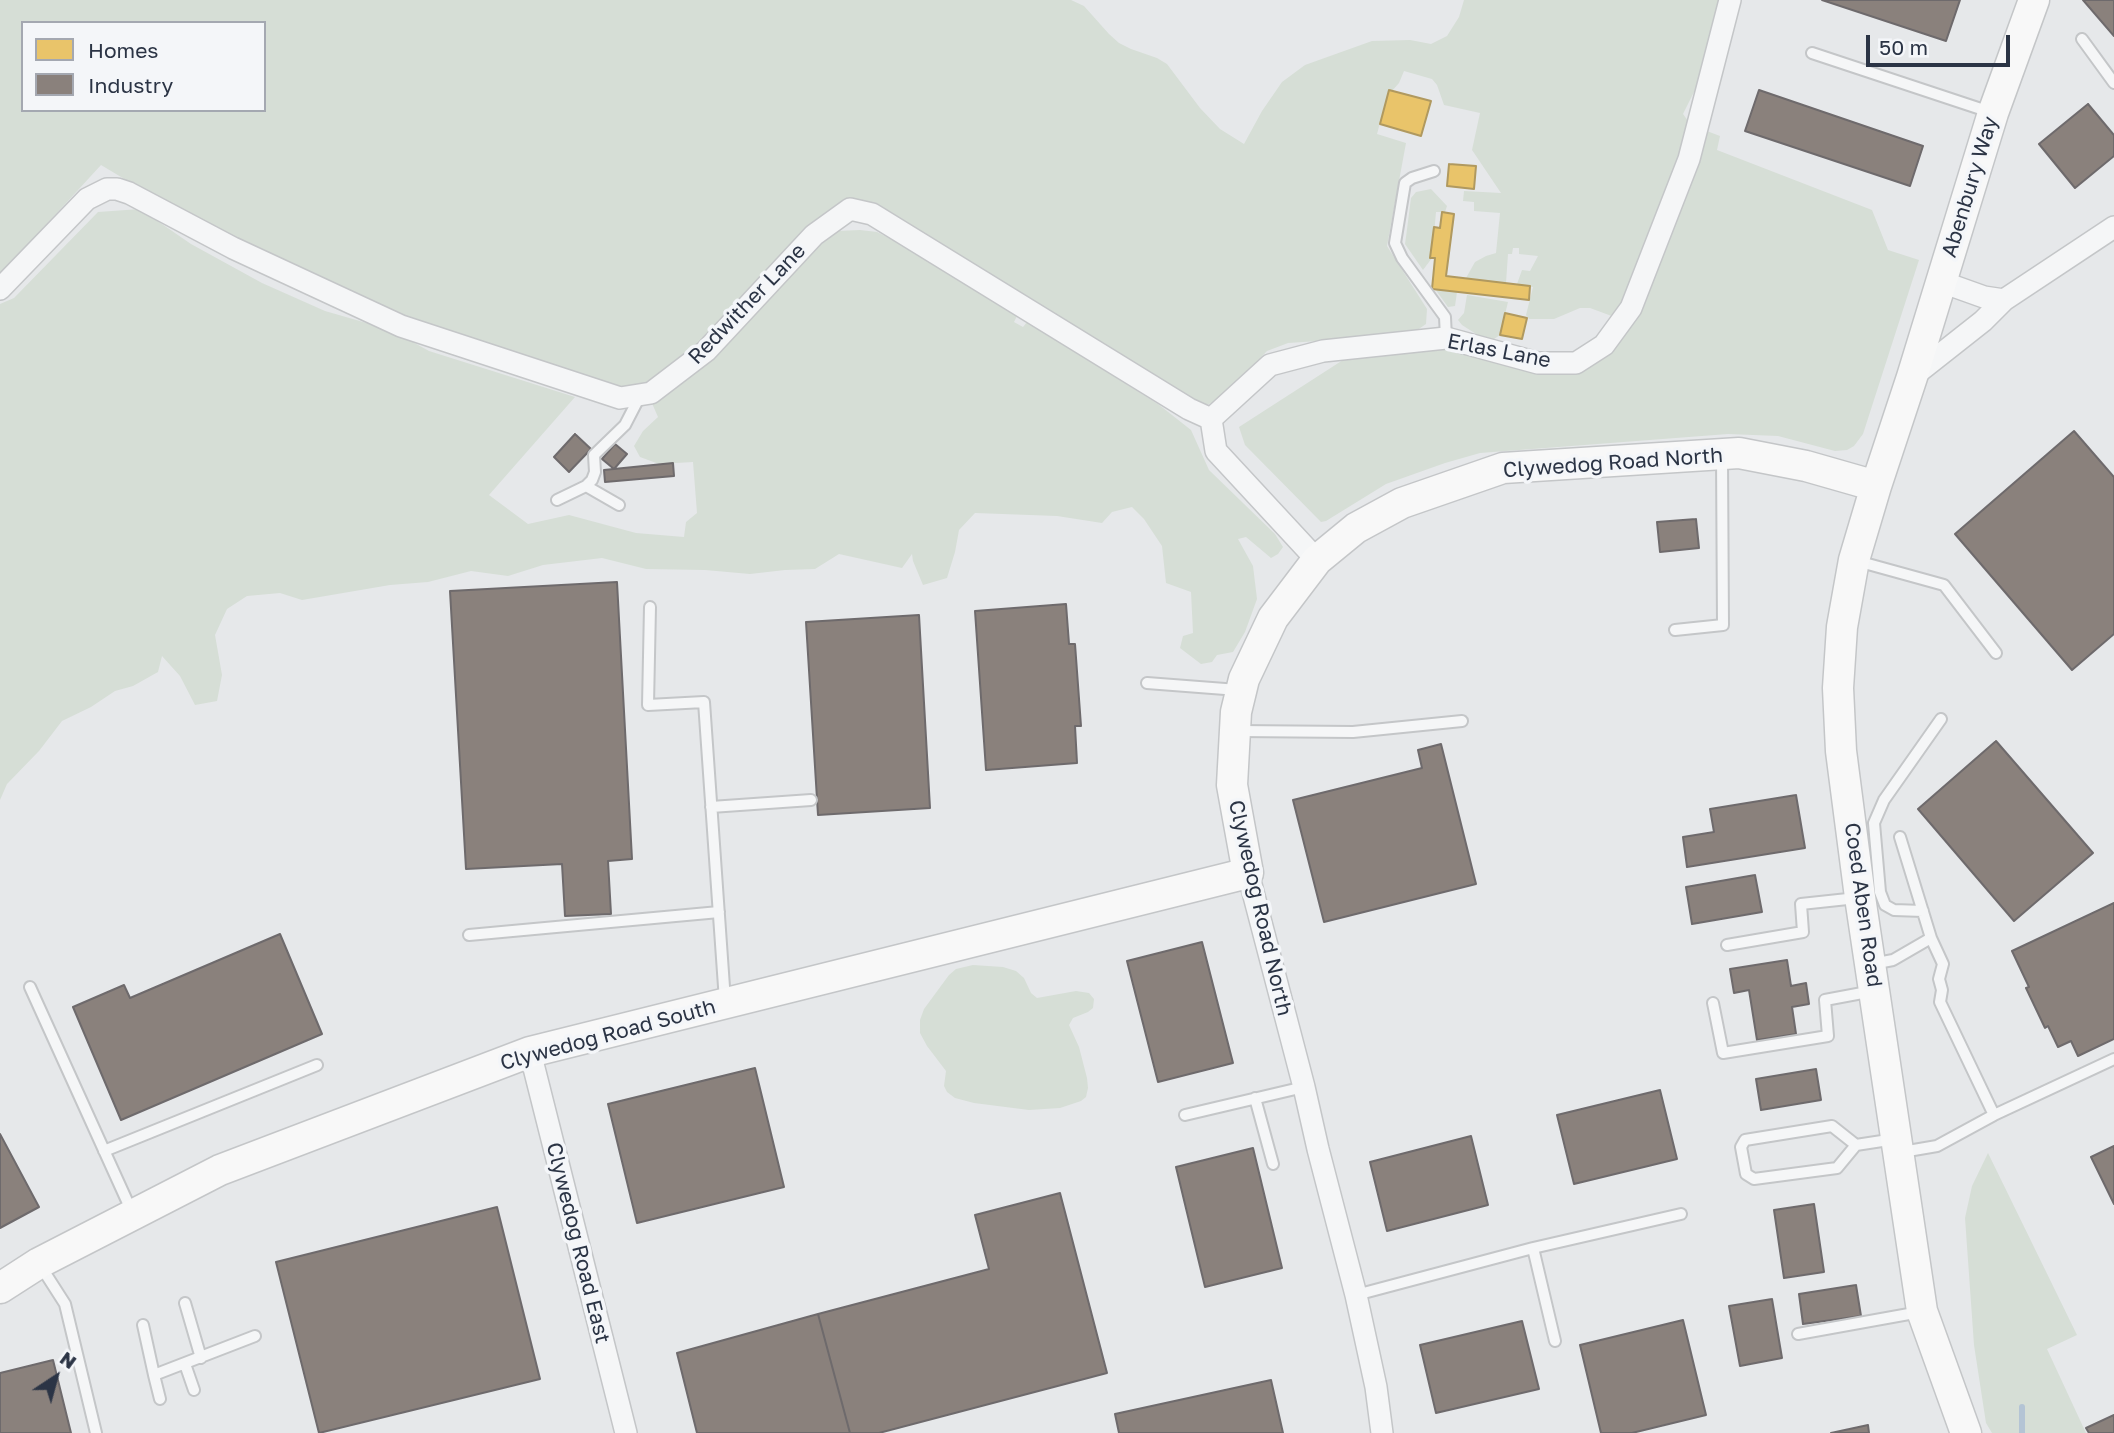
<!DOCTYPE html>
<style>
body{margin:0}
#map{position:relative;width:2114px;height:1433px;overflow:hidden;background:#e6e8ea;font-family:"Golos Text",sans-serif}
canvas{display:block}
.legend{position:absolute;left:21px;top:21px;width:245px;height:91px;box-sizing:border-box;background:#f4f6f9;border:2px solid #a4a8b1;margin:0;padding:9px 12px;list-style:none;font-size:21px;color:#2b3445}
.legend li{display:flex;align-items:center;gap:14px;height:35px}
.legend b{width:35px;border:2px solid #a4a8b1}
.north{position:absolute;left:21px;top:1342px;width:70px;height:70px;-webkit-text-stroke:5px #f4f6f9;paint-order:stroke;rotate:36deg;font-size:19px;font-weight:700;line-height:28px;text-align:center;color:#2b3445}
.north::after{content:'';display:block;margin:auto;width:24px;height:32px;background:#2b3445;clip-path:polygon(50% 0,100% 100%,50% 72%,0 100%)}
.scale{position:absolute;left:1866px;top:35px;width:144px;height:32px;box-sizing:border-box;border:4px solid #2b3445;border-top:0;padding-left:9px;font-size:21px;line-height:24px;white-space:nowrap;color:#2b3445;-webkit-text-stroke:5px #f4f6f9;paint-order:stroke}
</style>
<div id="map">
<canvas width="2114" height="1433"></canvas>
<ul class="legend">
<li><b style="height:19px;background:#e9c46a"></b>Homes</li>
<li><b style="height:19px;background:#8a817c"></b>Industry</li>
</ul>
<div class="north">N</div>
<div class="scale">50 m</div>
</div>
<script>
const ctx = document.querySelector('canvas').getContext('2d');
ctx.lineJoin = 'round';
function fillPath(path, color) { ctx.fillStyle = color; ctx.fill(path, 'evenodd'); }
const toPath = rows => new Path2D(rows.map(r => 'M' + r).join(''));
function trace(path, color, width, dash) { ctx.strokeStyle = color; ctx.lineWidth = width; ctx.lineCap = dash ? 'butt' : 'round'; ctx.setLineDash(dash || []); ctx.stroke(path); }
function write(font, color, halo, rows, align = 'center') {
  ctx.font = font + ' "Golos Text",sans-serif'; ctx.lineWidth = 7; ctx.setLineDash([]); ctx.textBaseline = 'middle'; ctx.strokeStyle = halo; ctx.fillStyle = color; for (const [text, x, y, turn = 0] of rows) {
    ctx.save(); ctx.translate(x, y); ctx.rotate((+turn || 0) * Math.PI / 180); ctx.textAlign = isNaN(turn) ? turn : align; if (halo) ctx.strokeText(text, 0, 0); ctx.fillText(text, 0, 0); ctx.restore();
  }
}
fillPath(toPath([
 [0,0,1071,0,1084,6,1109,34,1119,43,1131,49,1157,58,1167,64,1200,108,1220,129,1244,144,1262,111,1282,82,1305,65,1372,41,1410,40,1431,44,1447,36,1459,17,1464,0,1724,0,1706,68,1683,114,1691,125,1720,136,1717,150,1872,210,1888,250,1919,260,1863,434,1854,446,1847,450,1835,451,1778,436,1728,434,1480,453,1445,463,1386,484,1326,521,1321,522,1245,445,1239,427,1343,360,1445,346,1580,370,1617,318,1590,308,1580,308,1554,319,1529,319,1526,315,1533,287,1517,284,1522,270,1530,271,1538,256,1519,254,1519,248,1513,248,1512,254,1508,254,1506,283,1466,278,1475,262,1486,256,1496,253,1500,213,1474,211,1474,202,1463,201,1464,191,1501,193,1472,150,1480,113,1444,105,1437,85,1432,79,1404,71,1399,83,1392,91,1389,90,1377,134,1406,143,1387,246,1427,309,1426,324,1410,335,1288,343,1267,351,1222,399,1206,405,1189,402,853,204,703,345,645,388,610,387,532,362,379,307,220,236,101,165,0,275],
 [23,23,264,23,264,110,23,110],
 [1431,189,1447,206,1445,212,1436,212,1432,258,1423,270,1405,244,1406,237,1411,198,1416,192],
 [140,209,191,244,262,283,325,311,391,330,429,351,575,397,489,495,528,524,569,515,636,533,684,537,686,522,697,513,693,462,659,464,640,457,634,446,643,431,658,417,651,401,790,270,837,231,860,230,877,232,897,242,1017,316,1014,322,1023,327,1027,322,1158,404,1191,430,1209,470,1275,534,1283,547,1278,554,1271,558,1246,537,1238,539,1253,566,1257,599,1245,632,1233,652,1217,655,1212,662,1201,664,1180,648,1183,636,1193,633,1191,592,1166,583,1162,546,1144,519,1132,507,1112,512,1102,523,1057,516,975,513,959,530,955,552,947,578,923,585,913,561,912,554,902,568,839,554,815,569,785,570,750,574,705,570,646,569,602,558,543,565,508,576,471,571,428,582,390,585,302,600,280,593,247,596,227,609,215,635,222,675,217,701,195,705,180,676,162,656,158,672,133,686,115,691,91,707,62,721,39,751,7,784,0,800,0,304,14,298,98,212],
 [1435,289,1457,292,1455,306,1448,307],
 [1467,295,1508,302,1500,335,1491,341,1476,334,1462,325,1458,320,1464,313],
 [973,965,1003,967,1016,971,1024,978,1031,993,1037,998,1076,991,1089,993,1094,999,1093,1008,1088,1012,1073,1018,1069,1025,1079,1047,1087,1078,1088,1088,1086,1097,1081,1101,1060,1108,1029,1110,974,1103,955,1098,947,1092,944,1086,946,1071,927,1046,920,1033,920,1020,924,1009,949,975,956,969],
 [1988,1153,2077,1335,2047,1349,2086,1433,1992,1433,1986,1423,1974,1345,1965,1218,1972,1186]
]), '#d6ded6');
const homes = toPath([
 [1389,90,1431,101,1421,136,1380,124,1389,90],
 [1449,164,1476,166,1474,189,1447,186,1449,164],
 [1442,212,1454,214,1446,276,1530,286,1529,300,1432,289,1435,258,1430,258,1434,227,1440,228,1442,212],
 [1505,313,1527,318,1522,339,1500,335,1505,313]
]);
fillPath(homes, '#e9c46a');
trace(homes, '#b0995f', 2);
const industry = toPath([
 [1822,0,1960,0,1946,41,1822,0],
 [2083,0,2114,0,2114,36,2083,0],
 [1759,90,1923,146,1910,186,1745,131,1759,90],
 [2088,104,2114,135,2114,156,2075,188,2039,144,2088,104],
 [2074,431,2114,477,2114,634,2072,670,1955,534,2074,431],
 [575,434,591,449,569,472,554,457,575,434],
 [615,444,627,454,614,469,602,459,615,444],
 [673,463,674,476,605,482,604,470,673,463],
 [1696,519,1699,548,1660,552,1657,522,1696,519],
 [617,582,632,859,608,861,611,914,565,916,562,864,466,869,450,591,617,582],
 [1066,604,1069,644,1075,644,1081,726,1075,726,1077,763,986,770,975,611,1066,604],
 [919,615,930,808,818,815,806,622,919,615],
 [1996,741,2093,853,2014,921,1918,809,1996,741],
 [1441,744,1476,884,1324,922,1293,800,1422,768,1418,750,1441,744],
 [1796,795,1805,848,1687,867,1683,837,1714,832,1710,809,1796,795],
 [1755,875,1762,912,1692,924,1686,887,1755,875],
 [2114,903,2114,1039,2078,1056,2071,1041,2058,1047,2048,1026,2045,1028,2026,988,2029,987,2012,951,2114,903],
 [280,934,322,1034,121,1120,73,1007,124,985,130,998,280,934],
 [1202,942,1233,1063,1158,1082,1127,961,1202,942],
 [1787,960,1791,986,1806,983,1809,1004,1792,1007,1796,1034,1757,1040,1749,990,1734,993,1730,969,1787,960],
 [755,1068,784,1187,637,1223,608,1104,755,1068],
 [1816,1069,1821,1100,1761,1110,1756,1079,1816,1069],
 [1660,1090,1677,1159,1574,1184,1557,1115,1660,1090],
 [0,1134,39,1207,0,1228,0,1134],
 [1471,1136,1488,1205,1387,1231,1370,1162,1471,1136],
 [2114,1146,2114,1204,2091,1157,2114,1146],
 [1253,1148,1282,1268,1205,1287,1176,1167,1253,1148],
 [1060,1193,1107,1373,879,1433,850,1433,818,1314,989,1269,975,1215,1060,1193],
 [1814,1204,1824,1272,1784,1278,1774,1210,1814,1204],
 [497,1207,540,1379,319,1433,276,1262,497,1207],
 [1856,1285,1861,1316,1803,1324,1799,1294,1856,1285],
 [1772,1299,1782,1358,1740,1366,1729,1306,1772,1299],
 [818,1314,850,1433,697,1433,677,1353,818,1314],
 [1683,1320,1706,1415,1632,1433,1601,1433,1580,1345,1683,1320],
 [1522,1321,1539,1389,1436,1413,1420,1345,1522,1321],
 [53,1360,71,1433,0,1433,0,1373,53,1360],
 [1271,1380,1283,1433,1119,1433,1115,1414,1271,1380],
 [2114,1415,2114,1433,2089,1433,2086,1428,2114,1415],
 [1868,1425,1869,1433,1831,1433,1868,1425]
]);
fillPath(industry, '#8a817c');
trace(industry, '#6e6a6c', 2);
trace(toPath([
 [2022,1433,2022,1407]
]), '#b4c4d5', 6);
const lane = toPath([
 [2082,39,2114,83],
 [1812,53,1990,112],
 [1434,171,1412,178,1405,183,1395,243,1402,258,1445,317,1446,338],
 [586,486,619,505],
 [557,500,586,486,592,480,595,472,594,455,625,425,641,394],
 [1857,561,1944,585,1996,653],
 [650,607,648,705,704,702,725,1001],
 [1675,630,1723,625,1722,457],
 [1147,683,1238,690],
 [1237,731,1353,732,1462,721],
 [711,807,811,800],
 [1923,911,1894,910,1885,905,1880,892,1874,823,1884,800,1941,719],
 [469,935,719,912],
 [1931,938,1943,964,1939,979,1942,990,1940,1002,1994,1115],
 [1727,945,1803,932,1801,904,1857,898],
 [1872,964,1893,960,1931,938,1900,837],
 [30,987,132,1212],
 [1713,1003,1723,1053,1828,1036,1825,1000,1873,991],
 [1255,1098,1273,1164],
 [1185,1115,1304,1087],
 [1856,1145,1837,1168,1754,1179,1746,1174,1741,1147,1745,1140,1832,1126,1856,1145,1895,1139],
 [104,1151,317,1065],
 [1902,1152,1937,1146,1994,1115,2114,1059],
 [1533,1248,1555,1341],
 [40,1265,65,1304,96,1433],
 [1356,1295,1533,1248,1681,1214],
 [185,1303,201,1358],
 [143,1325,154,1375,255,1336],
 [1798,1334,1920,1312],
 [185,1364,194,1390],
 [154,1375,160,1399]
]);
const street = toPath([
 [1942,282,1984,297,2004,300],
 [0,289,87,199,107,189,117,189,129,193,233,248,401,326,620,398,651,393,706,351,814,235,850,209,872,214,1189,409,1211,419,1216,451,1317,560],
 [1912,377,1983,321,2004,300,2114,227],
 [1211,419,1270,365,1323,351,1446,338,1538,363,1576,363,1604,345,1631,308,1689,159,1730,0],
 [1248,873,1304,1087,1318,1149,1356,1295,1376,1387,1382,1433],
 [530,1052,626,1433]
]);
const secondary = toPath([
 [0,1288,39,1263,220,1170,530,1052,1248,873,1232,785,1236,712,1244,679,1273,618,1317,560,1356,528,1402,503,1503,468,1739,453,1806,466,1876,486],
 [1966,1433,1922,1311,1860,897,1841,751,1838,688,1842,627,1854,560,1876,486,1912,377,1993,113,2034,0]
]);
trace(lane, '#c4c6c8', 14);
trace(street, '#c4c6c8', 24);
trace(secondary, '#c4c6c8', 33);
trace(lane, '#f5f6f7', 10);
trace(street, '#f5f6f7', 21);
trace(secondary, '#f8f8f8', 30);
write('21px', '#2b3445', '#f4f6f9', [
 ["Abenbury Way",1970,187,-73],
 ["Redwither Lane",747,304,-46],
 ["Erlas Lane",1499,351,11],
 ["Clywedog Road North",1613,463,-4],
 ["Coed Aben Road",1863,905,82],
 ["Clywedog Road North",1260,908,77],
 ["Clywedog Road South",608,1035,-15],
 ["Clywedog Road East",578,1243,76]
]);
</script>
